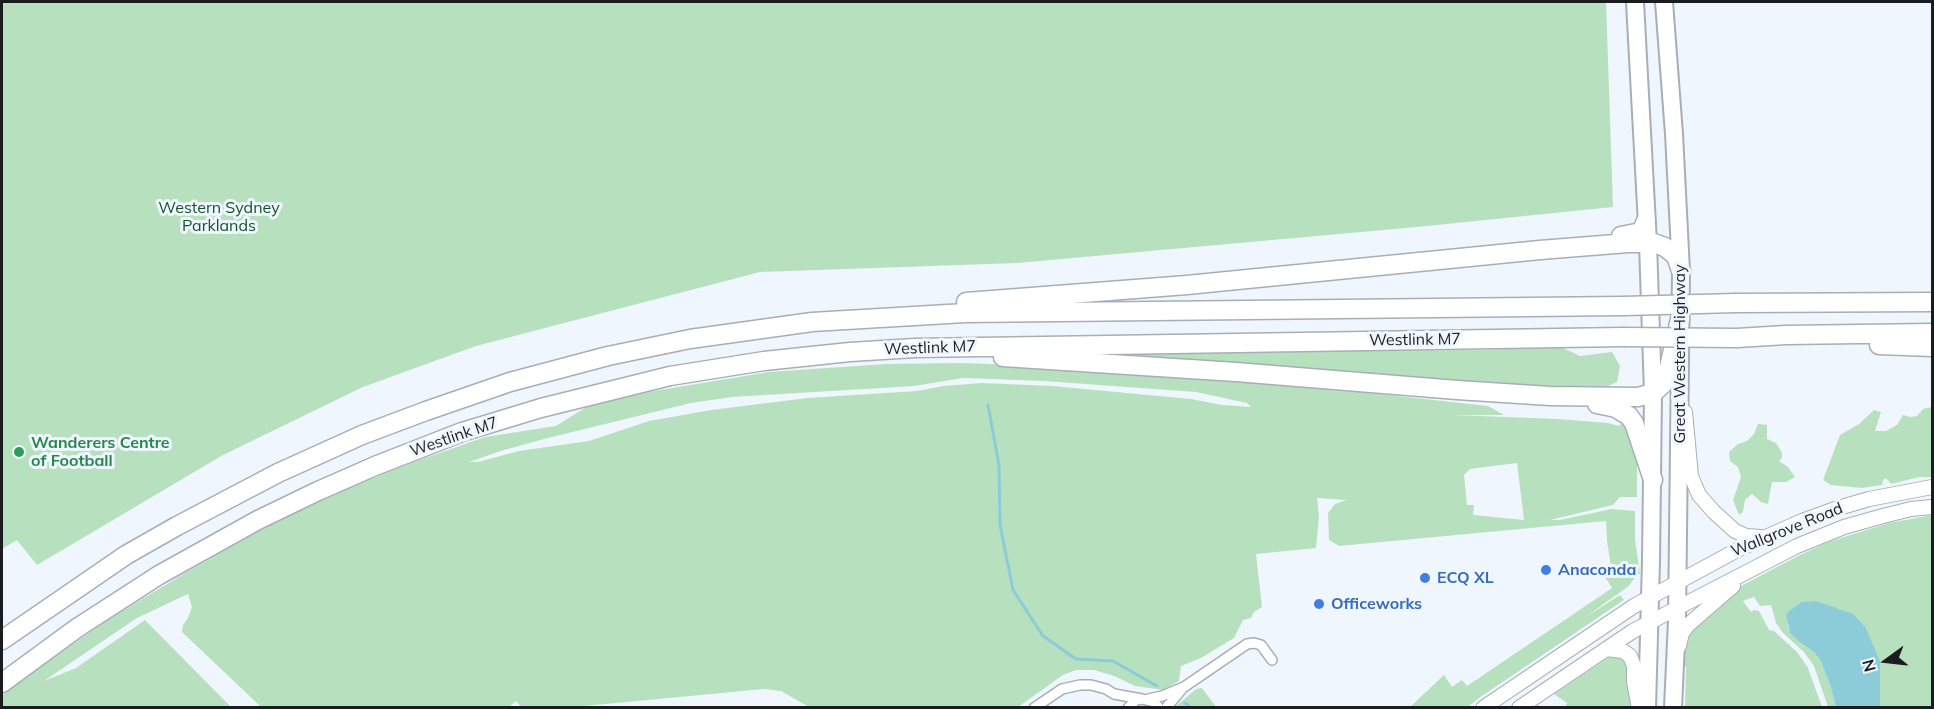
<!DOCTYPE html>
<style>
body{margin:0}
#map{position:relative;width:1934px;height:709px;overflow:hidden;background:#f0f6fd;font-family:Mulish,sans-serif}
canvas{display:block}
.frame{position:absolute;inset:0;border:3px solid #1a1c20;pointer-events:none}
.north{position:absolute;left:1856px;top:631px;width:60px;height:60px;-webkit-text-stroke:4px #f0f6fd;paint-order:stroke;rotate:255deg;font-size:16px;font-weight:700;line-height:24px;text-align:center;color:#1a1c20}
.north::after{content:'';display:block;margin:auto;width:21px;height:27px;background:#1a1c20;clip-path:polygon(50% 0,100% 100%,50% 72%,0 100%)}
</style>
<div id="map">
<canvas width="1934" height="709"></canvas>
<div class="frame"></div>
<div class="north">N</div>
</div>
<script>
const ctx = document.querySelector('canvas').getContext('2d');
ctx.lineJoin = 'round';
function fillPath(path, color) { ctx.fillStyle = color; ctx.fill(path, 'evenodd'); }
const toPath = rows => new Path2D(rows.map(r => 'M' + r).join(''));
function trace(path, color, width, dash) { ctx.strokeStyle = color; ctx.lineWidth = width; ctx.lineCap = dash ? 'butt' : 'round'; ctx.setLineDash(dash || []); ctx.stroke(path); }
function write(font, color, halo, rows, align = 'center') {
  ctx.font = font + ' Mulish,sans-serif'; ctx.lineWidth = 6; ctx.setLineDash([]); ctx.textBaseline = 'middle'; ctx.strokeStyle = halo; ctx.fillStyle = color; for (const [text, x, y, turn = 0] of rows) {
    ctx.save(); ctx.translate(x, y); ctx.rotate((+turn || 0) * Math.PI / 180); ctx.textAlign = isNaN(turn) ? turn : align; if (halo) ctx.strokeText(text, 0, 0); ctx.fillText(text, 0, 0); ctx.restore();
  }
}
fillPath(toPath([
 [2,2,1606,2,1613,207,1417,227,1017,263,760,272,476,346,363,387,223,455,37,565,17,540,2,549],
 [1561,347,1580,356,1612,352,1620,366,1617,382,1606,387,1587,389,1535,388,1097,356,1096,352,1481,350],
 [962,363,1046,366,1276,382,1336,391,1361,392,1488,406,1504,415,1453,415,1558,419,1608,423,1619,426,1625,420,1637,446,1637,497,1620,497,1613,505,1550,520,1560,520,1611,509,1635,511,1635,539,1640,574,1637,574,1629,586,1584,618,1620,595,1624,600,1479,698,1468,707,1410,707,1444,675,1452,687,1462,680,1467,686,1612,588,1605,577,1612,573,1607,541,1606,521,1339,546,1329,540,1328,513,1335,504,1346,500,1317,498,1319,516,1316,548,1256,554,1262,607,1254,612,1251,618,1243,620,1234,638,1201,658,1181,666,1179,681,1163,690,1135,686,1114,676,1094,670,1076,670,1063,675,1018,707,809,707,781,691,764,689,563,708,521,707,516,701,508,708,261,707,182,632,183,625,188,618,192,607,188,594,137,618,44,681,76,668,145,620,231,707,2,708,2,695,9,689,106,621,185,573,272,524,348,488,414,462,485,437,556,426,588,406,654,391,769,372,885,364],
 [963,378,1044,381,1196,392,1247,403,1251,407,1222,405,1191,399,1052,386,982,383,944,386,917,391,808,398,711,410,649,421,589,441,519,451,478,462,469,462,504,450,548,438,691,403,732,397,914,386],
 [1517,463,1524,520,1473,515,1474,505,1467,505,1464,475,1470,469],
 [1932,407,1932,477,1919,477,1891,484,1886,478,1883,480,1882,485,1862,488,1831,485,1823,480,1840,435,1859,424,1874,410,1881,412,1875,431,1886,431,1897,425,1903,415,1911,417,1917,416,1923,409],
 [1758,424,1767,425,1767,439,1776,443,1782,453,1782,458,1779,461,1788,467,1795,477,1786,482,1772,482,1768,504,1761,502,1752,494,1745,500,1743,512,1739,515,1733,500,1741,477,1738,467,1730,461,1729,452,1738,444,1747,441,1754,434],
 [1932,515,1932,707,1880,707,1879,695,1787,623,1790,633,1798,641,1814,652,1821,661,1831,688,1836,707,1828,707,1814,666,1804,652,1783,633,1776,623,1771,605,1760,606,1754,597,1743,601,1751,612,1754,610,1759,611,1769,630,1774,631,1797,652,1808,668,1822,707,1685,707,1686,667,1684,665,1686,638,1694,623,1697,627,1701,623,1699,618,1739,587,1798,556,1828,542,1889,523],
 [1611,656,1623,658,1626,666,1631,669,1630,707,1565,707,1567,703,1554,694],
 [1202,688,1216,707,1175,707,1196,689]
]), '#b7e1be');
fillPath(toPath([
 [1816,601,1853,614,1866,628,1880,662,1880,707,1836,707,1831,688,1821,661,1814,652,1798,641,1790,633,1786,615,1789,611,1802,602]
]), '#8ccbd8');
trace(toPath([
 [988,405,999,465,1000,525,1013,590,1043,636,1076,659,1113,661,1157,686],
 [1185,703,1191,708]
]), '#8ccbd8', 3);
const minor = toPath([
 [1148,699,1162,696,1184,687,1247,644,1254,643,1261,645,1272,660],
 [1034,708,1062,689,1080,685,1091,685,1106,689,1114,694,1142,699],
 [1128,708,1136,700,1142,699,1154,702,1159,708],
 [1166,708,1182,689]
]);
const secondary = toPath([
 [1685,412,1691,476,1699,495,1714,512,1735,531,1746,536,1761,537],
 [1679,646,1682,633,1688,625,1733,586],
 [1606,649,1623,651,1630,656,1634,666,1634,682,1639,708],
 [1483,708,1634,606,1739,549,1802,521,1835,509,1869,499,1932,487],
 [1519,708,1633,631,1797,546,1844,527,1883,516,1911,509,1932,507]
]);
const trunk = toPath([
 [1635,2,1648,243,1653,393,1651,561,1647,708],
 [1664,2,1674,134,1681,271,1677,620,1673,708]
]);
const motorway = toPath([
 [1621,236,1641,232,1646,221],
 [966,302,1187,285,1540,250,1628,243,1654,243,1665,247,1676,256,1681,271],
 [1736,303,1932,302],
 [1737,338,1786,335,1932,333],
 [1879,345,1932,347],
 [1003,357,1236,372,1457,390,1550,396,1638,397,1653,393,1663,384,1667,376,1680,319],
 [1597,404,1616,408,1629,416,1634,423,1653,480],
 [2,640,126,555,177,526,278,473,362,435,426,411,510,382,608,356,690,339,812,322,965,313,1624,306],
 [2,683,77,628,159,575,258,520,318,491,375,466,462,432,541,408,670,376,764,361,850,352,915,348,1623,337]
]);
trace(minor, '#a7aeb7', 12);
trace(secondary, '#a7aeb7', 16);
trace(trunk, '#a7aeb7', 20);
trace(motorway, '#a7aeb7', 21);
trace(minor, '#fff', 9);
trace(secondary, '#fff', 14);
trace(trunk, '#fff', 16);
trace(motorway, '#fff', 18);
const motorwayBridge = toPath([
 [1624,306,1736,303],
 [1623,337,1737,338]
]);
trace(motorwayBridge, '#a7aeb7', 21, []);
trace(motorwayBridge, '#fff', 18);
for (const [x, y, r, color] of [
 [19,452,6,"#2e9e5b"],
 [1546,570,6,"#3f7fe0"],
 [1425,578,6,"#3f7fe0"],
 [1319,604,6,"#3f7fe0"]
]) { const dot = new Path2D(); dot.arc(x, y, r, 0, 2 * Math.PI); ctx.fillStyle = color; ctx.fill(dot); trace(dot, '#f0f6fd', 2); }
write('16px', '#125327', '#f0f6fd', [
 ["Western Sydney",219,208],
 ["Parklands",219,226]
]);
write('16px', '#1a1c20', '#f0f6fd', [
 ["Westlink M7",1415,340,-1],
 ["Westlink M7",930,348,-2],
 ["Great Western Highway",1680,354,-90],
 ["Westlink M7",454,437,-19],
 ["Wallgrove Road",1787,530,-22]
]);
write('bold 16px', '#27864d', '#f0f6fd', [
 ["Wanderers Centre",31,443],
 ["of Football",31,461]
], 'left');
write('bold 16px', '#366cbe', '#f0f6fd', [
 ["Anaconda",1558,570],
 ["ECQ XL",1437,578],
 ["Officeworks",1331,604]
], 'left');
</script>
